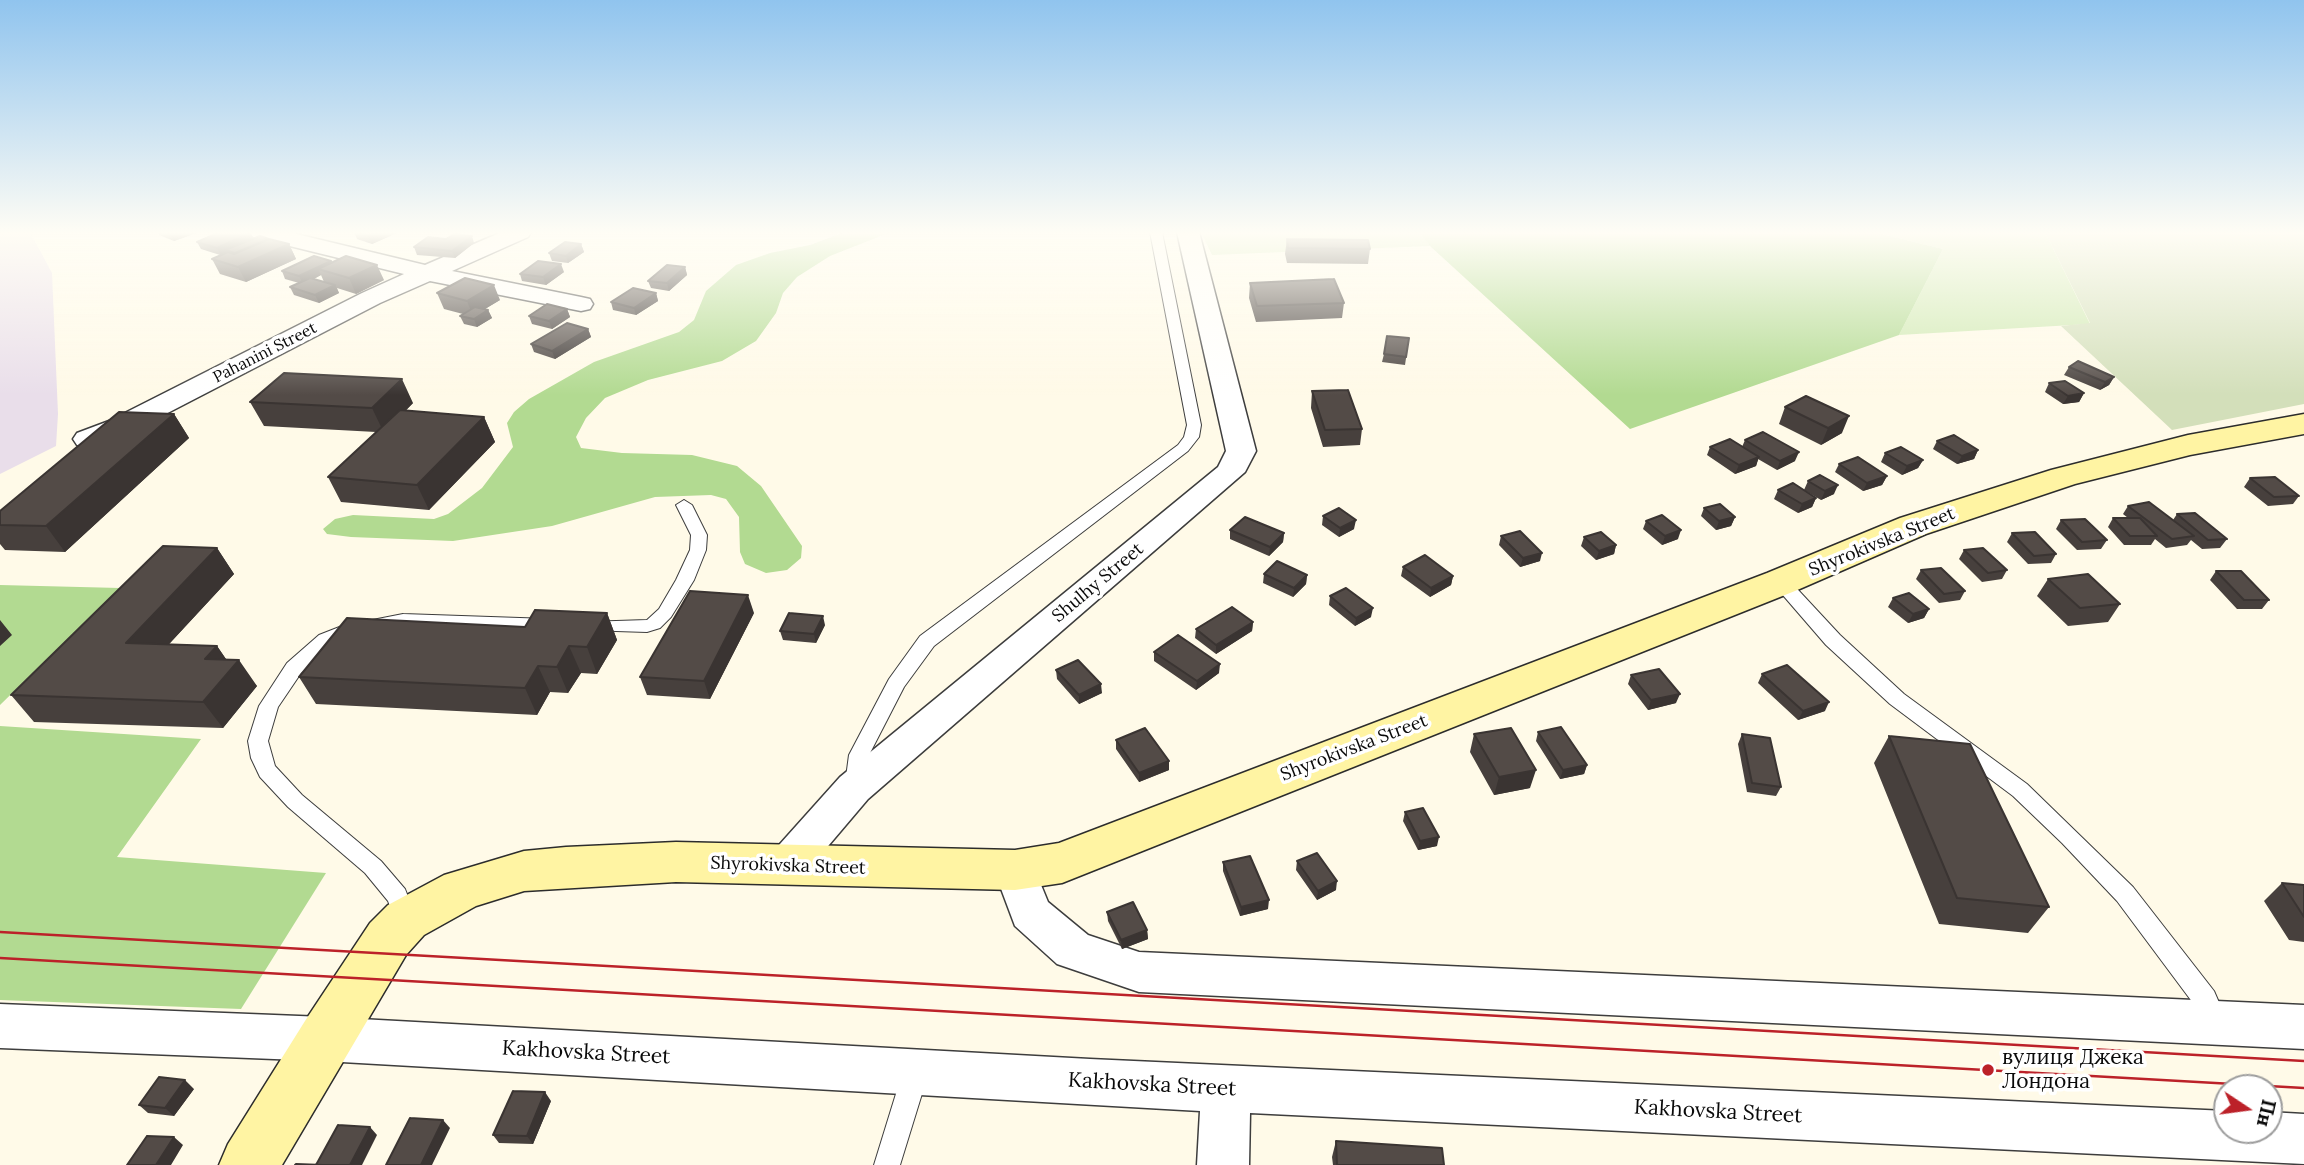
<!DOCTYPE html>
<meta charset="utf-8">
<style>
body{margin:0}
#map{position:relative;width:2304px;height:1165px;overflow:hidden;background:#fffae8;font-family:Lora,serif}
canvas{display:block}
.north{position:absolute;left:2213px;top:1074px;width:70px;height:70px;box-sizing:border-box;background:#fff;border:2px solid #9d9d9d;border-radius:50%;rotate:103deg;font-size:19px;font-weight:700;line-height:28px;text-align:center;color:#0a0a0a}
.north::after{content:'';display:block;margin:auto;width:24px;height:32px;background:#bc2129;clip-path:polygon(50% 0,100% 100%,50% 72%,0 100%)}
</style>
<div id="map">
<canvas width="2304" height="1165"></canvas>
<div class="north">Пн</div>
</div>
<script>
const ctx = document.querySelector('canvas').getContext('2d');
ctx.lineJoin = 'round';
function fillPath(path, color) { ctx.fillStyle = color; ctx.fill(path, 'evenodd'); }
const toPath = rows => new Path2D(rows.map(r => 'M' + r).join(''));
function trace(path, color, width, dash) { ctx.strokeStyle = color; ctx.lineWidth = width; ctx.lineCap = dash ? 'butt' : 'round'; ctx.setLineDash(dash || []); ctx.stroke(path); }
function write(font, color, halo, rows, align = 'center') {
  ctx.font = font + ' Lora,serif'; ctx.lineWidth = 7; ctx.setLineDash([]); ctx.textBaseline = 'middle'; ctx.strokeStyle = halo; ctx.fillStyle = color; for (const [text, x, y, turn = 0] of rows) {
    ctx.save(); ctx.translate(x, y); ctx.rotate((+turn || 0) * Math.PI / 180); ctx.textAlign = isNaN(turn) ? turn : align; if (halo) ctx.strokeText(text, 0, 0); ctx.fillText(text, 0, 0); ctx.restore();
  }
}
fillPath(toPath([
 [0,232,30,232,52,273,58,414,56,446,0,474]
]), '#e9deea');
fillPath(toPath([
 [1201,232,1419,232,1430,246,1212,255],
 [1873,232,2045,232,2090,324,1899,335,1943,249]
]), '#cfe9b2');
fillPath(toPath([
 [845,232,891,232,830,256,797,277,783,293,776,313,756,341,722,361,648,380,605,398,586,418,576,437,581,448,622,453,692,455,737,466,761,486,802,546,801,558,787,570,766,573,745,564,740,552,739,517,726,499,711,495,655,497,552,526,453,541,351,537,327,534,323,529,335,519,353,515,434,519,448,514,482,488,513,447,507,423,514,412,529,399,594,362,679,332,694,320,706,291,736,265,770,253,810,245],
 [1419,232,1873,232,1943,249,1899,335,1630,429,1430,246],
 [0,585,120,588,0,705],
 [0,726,201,739,117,857,326,873,241,1009,0,1000]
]), '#b2da91');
fillPath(toPath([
 [2045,232,2304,232,2304,404,2172,430,2061,326,2090,323]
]), '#d3dfba');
const lane = toPath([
 [1150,232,1162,232,1201,425,1199,437,1188,451,934,646,904,687,869,755,862,791,855,793,848,791,845,785,849,755,889,679,920,636,1178,445,1184,437,1187,425,1150,232],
 [684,500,692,505,707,535,706,550,694,580,671,617,660,628,647,632,585,630,582,626,585,622,647,620,659,609,676,580,690,550,691,535,676,505,684,500],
 [1781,576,1787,578,1840,635,1904,694,2027,784,2133,887,2214,991,2227,1021,2224,1029,2215,1032,2206,1029,2196,1007,2117,901,2062,843,2013,796,1890,704,1826,645,1775,586,1772,582,1781,576],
 [403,614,549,619,555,621,558,625,555,629,549,631,403,626,347,637,333,645,301,673,278,707,268,741,275,766,302,795,381,861,405,889,417,920,414,927,406,930,398,927,388,901,365,873,288,807,260,777,251,758,248,741,259,706,287,663,319,635,342,626,403,614],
 [916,1059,925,1062,929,1071,900,1165,874,1165,903,1071,907,1062,916,1059]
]);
const street = toPath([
 [250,232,288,232,425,265,502,232,531,232,528,237,452,271,581,297,590,299,593,304,590,309,581,311,430,281,380,303,129,433,87,448,77,445,73,439,77,433,109,421,362,293,404,274,253,237,250,232],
 [1177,232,1199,232,1256,451,1245,472,868,799,801,878,786,883,771,878,765,866,771,854,840,777,1218,467,1226,451,1177,232],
 [1015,853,1030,858,1048,902,1088,935,1139,952,2304,1005,2304,1049,1139,992,1057,964,1015,926,994,870,1000,858,1015,853],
 [0,1004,324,1017,1090,1059,2227,1111,2227,1130,2269,1130,2269,1112,2304,1114,2304,1164,1250,1113,1249,1165,1197,1165,1200,1111,324,1061,0,1048,0,1004]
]);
const secondary = toPath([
 [2304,414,2304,434,2190,455,2075,484,1926,534,1795,591,1062,883,1015,890,676,882,524,891,476,906,424,935,406,955,282,1165,219,1165,228,1144,305,1021,370,923,388,905,444,875,524,851,566,847,676,842,1015,850,1059,843,1767,573,1900,518,2051,470,2188,435,2304,414]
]);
trace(lane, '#3d3d3d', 2);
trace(street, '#3d3d3d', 3);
trace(secondary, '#2c2c2c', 3);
fillPath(lane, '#fff');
fillPath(street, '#fff');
fillPath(secondary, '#fff4a3');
trace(toPath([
 [0,932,2304,1061],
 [0,958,2304,1088]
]), '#bc2129', 2.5);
fillPath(toPath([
 [157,232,199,232,174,241,159,235],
 [354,232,399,232,372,244,357,239],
 [250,233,253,238,289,244,296,259,246,282,220,274,212,259,220,255,201,249,197,242],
 [1287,239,1370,249,1368,264,1287,263,1285,254],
 [474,243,455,258,417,255,414,247],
 [581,244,584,252,568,263,552,261,549,253],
 [331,262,384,280,356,294,337,288,339,293,319,303,294,295,290,287,299,283,285,279,282,271],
 [321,275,324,282,314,279],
 [685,267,687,275,669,291,651,288,648,281],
 [564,272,546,285,522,281,520,274],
 [1250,283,1344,303,1342,318,1256,322,1249,298],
 [437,293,500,300,485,309,488,310,492,318,477,327,464,324,460,316,463,314,444,309],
 [656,293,658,301,636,315,613,310,611,302],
 [567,309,570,317,552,329,532,324,529,316],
 [588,329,591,337,555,359,534,352,531,344],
 [1409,338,1405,365,1382,362,1384,354],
 [2069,367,2114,377,2109,385,2100,390,2064,375],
 [2049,383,2084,393,2079,402,2063,404,2045,392],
 [1312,391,1362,429,1360,445,1323,447,1311,408],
 [250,402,413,403,405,411,484,417,495,442,429,510,341,502,328,477,376,432,264,426],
 [1785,407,1842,433,1821,445,1779,424],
 [174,414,189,438,65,552,5,550,0,544,0,511],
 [1745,440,1795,461,1777,470,1758,459,1756,466,1735,474,1707,455,1710,447,1742,447],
 [1937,441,1978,450,1974,459,1957,464,1933,449],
 [1885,453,1923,460,1918,468,1902,475,1881,462],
 [1839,464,1887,476,1882,485,1863,491,1835,472],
 [2250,478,2299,496,2293,504,2268,506,2244,487],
 [1808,481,1834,494,1821,500,1804,490],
 [1778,490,1816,498,1812,507,1798,513,1774,499],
 [2128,506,2173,520,2177,514,2227,539,2220,548,2202,549,2191,540,2187,545,2166,548,2155,539,2151,545,2124,545,2108,527,2113,518,2128,518,2123,514],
 [1704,508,1735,517,1731,526,1716,530,1701,516],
 [1323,516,1354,529,1339,537,1322,525],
 [2061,520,2107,540,2101,549,2077,550,2056,529],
 [1646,521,1678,539,1662,545,1643,529],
 [1230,530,1284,533,1283,542,1269,556,1230,539],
 [2012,533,2056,554,2051,563,2028,564,2007,542],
 [1501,536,1540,561,1520,567,1499,545],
 [1584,537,1616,545,1614,554,1596,560,1581,546],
 [217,548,234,574,169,644,217,646,226,659,257,686,223,728,34,722,11,695],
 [1964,550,2007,570,2002,579,1982,582,1959,559],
 [1403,567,1453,576,1451,585,1430,597,1401,576],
 [1921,570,1965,591,1960,600,1939,603,1916,579],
 [2216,571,2269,600,2262,609,2237,609,2210,580],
 [1264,574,1307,575,1306,584,1293,597,1263,583],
 [2048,579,2120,604,2108,622,2068,626,2037,596],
 [1330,596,1371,617,1355,626,1329,605],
 [1893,598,1929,609,1924,618,1908,623,1888,607],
 [607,613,617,640,597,674,581,673,568,693,550,692,537,715,316,704,299,677,525,627],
 [754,613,710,699,647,695,640,677],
 [1253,622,1252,631,1216,654,1195,638,1196,629],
 [825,625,816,643,783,640,780,631],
 [1154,652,1219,673,1196,690,1154,661],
 [1056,670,1102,693,1079,704,1057,679],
 [1762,674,1825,711,1798,720,1758,683],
 [1631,675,1676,703,1648,710,1628,684],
 [1538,732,1587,765,1584,774,1560,779,1536,741],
 [1474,734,1530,788,1494,795,1470,752],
 [1742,734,1781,787,1776,796,1747,792,1738,744],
 [1889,736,2049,907,2028,933,1939,924,1874,763],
 [1116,740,1169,761,1169,770,1139,782,1116,749],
 [1405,812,1437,846,1418,850,1403,821],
 [1297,861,1336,890,1317,900,1296,870],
 [1223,862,1268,909,1240,916,1223,871],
 [2282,883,2304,885,2304,942,2289,940,2264,901],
 [1107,912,1147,930,1148,939,1122,949,1108,921],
 [194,1089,174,1116,148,1113,139,1105],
 [551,1101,533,1144,499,1143,493,1135],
 [1336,1141,1444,1165,1333,1165,1332,1157]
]), '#47403d');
fillPath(toPath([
 [175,232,199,232,174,241,170,234],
 [378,232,399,232,372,244,368,236],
 [250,233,254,241,225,250,227,253,221,255,217,248],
 [472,236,474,243,455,258,452,251],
 [289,244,296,259,246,282,238,267],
 [581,244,584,252,568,263,566,256],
 [331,261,334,269,318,269,321,275,303,284,299,276],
 [561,264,564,272,546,285,543,277],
 [377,265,384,280,356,294,349,278],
 [685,267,687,275,669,291,667,283],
 [335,285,339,293,319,303,315,295],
 [494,285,500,300,473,316,467,301],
 [656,293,658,301,636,315,634,308],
 [567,309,570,317,552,329,549,321],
 [488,310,492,318,477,327,474,319],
 [588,329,591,337,555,359,552,351],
 [2114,377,2109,385,2100,390,2105,382],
 [402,379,413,403,384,433,372,408],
 [2084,393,2079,402,2063,404,2068,396],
 [174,414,189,438,65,552,46,526],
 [1849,416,1842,433,1821,445,1828,428],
 [484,417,495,442,429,510,417,485],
 [1978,450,1974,459,1957,464,1962,456],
 [1799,452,1795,461,1777,470,1780,461],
 [1759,457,1756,466,1735,474,1739,465],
 [1923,460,1918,468,1902,475,1907,466],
 [1887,476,1882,485,1863,491,1867,483],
 [1838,485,1834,494,1821,500,1825,491],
 [1816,498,1812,507,1798,513,1802,504],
 [1735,517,1731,526,1716,530,1719,521],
 [1356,520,1354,529,1339,537,1340,528],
 [1681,530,1678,539,1662,545,1665,536],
 [1284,533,1283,542,1269,556,1270,547],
 [1616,545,1614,554,1596,560,1599,551],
 [217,548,234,574,146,669,126,643],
 [1542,553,1540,561,1520,567,1523,558],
 [1307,575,1306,584,1293,597,1294,588],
 [1453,576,1451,585,1430,597,1431,588],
 [748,595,754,613,710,699,704,681],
 [1373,608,1371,617,1355,626,1356,618],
 [1929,609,1924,618,1908,623,1913,614],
 [607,613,617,640,597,674,587,647],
 [823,616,825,625,816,643,814,634],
 [0,620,12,635,0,646],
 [1253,622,1252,631,1216,654,1216,645],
 [217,646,232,668,239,660,257,686,223,728,203,702,205,659],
 [569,646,581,673,568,693,557,667],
 [1220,664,1219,673,1196,690,1197,681],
 [538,666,550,692,537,715,525,688],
 [1101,684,1102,693,1079,704,1079,695],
 [1680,694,1676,703,1648,710,1651,700],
 [1829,702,1825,711,1798,720,1803,711],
 [1169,761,1169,770,1139,782,1139,773],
 [1587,765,1584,774,1560,779,1563,770],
 [1536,770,1530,788,1494,795,1499,777],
 [1439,837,1437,846,1418,850,1420,841],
 [1337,881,1336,890,1317,900,1318,891],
 [1269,900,1268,909,1240,916,1241,907],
 [1147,930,1148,939,1122,949,1121,940],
 [185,1080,194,1089,174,1116,165,1108],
 [545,1092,551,1101,533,1144,527,1136],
 [443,1120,450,1128,432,1165,421,1165],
 [370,1127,377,1135,362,1165,350,1165],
 [174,1137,183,1145,171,1165,156,1165]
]), '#3a3432');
const building = toPath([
 [220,232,245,232,250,233,217,248,197,242,220,232],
 [356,232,378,232,368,236,356,232],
 [454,234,472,236,452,251,414,247,428,237,446,239,454,234],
 [260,236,269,239,235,253,225,250,260,236],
 [269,239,289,244,238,267,212,259,228,252,234,254,269,239],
 [1287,239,1368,240,1370,249,1288,248,1287,239],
 [565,242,581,244,566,256,549,253,565,242],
 [314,256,331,261,299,276,282,271,314,256],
 [346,256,377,265,349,278,318,269,346,256],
 [538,261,561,264,543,277,520,274,538,261],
 [667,265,685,267,667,283,648,281,667,265],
 [310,278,335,285,315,295,290,287,310,278],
 [465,278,494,285,467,301,437,293,465,278],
 [1334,279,1344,303,1257,306,1250,283,1334,279],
 [633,288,656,293,634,308,611,302,633,288],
 [547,304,567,309,549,321,529,316,547,304],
 [475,307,488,310,474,319,460,316,475,307],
 [567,323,588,329,552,351,531,344,567,323],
 [1387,336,1409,338,1406,357,1384,354,1387,336],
 [2078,361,2114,377,2105,382,2069,367,2078,361],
 [284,373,402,379,372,408,250,402,284,373],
 [2065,381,2084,393,2068,396,2049,383,2065,381],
 [1348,390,1362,429,1325,430,1312,391,1348,390],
 [1806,396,1849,416,1828,428,1785,407,1806,396],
 [400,410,484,417,417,485,328,477,400,410],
 [119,412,174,414,46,526,0,525,0,511,119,412],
 [1763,432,1799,452,1780,461,1745,440,1763,432],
 [1954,435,1978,450,1962,456,1937,441,1954,435],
 [1730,439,1759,457,1739,465,1710,447,1730,439],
 [1901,447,1923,460,1907,466,1885,453,1901,447],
 [1858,457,1887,476,1867,483,1839,464,1858,457],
 [1820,475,1838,485,1825,491,1808,481,1820,475],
 [2275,477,2299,496,2274,497,2250,478,2275,477],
 [1793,483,1816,498,1802,504,1778,490,1793,483],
 [2149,502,2194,536,2172,539,2128,506,2149,502],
 [1720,504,1735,517,1719,521,1704,508,1720,504],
 [1339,508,1356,520,1340,528,1323,516,1339,508],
 [2195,513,2227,539,2208,540,2177,514,2195,513],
 [1662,515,1681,530,1665,536,1646,521,1662,515],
 [1245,517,1284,533,1270,547,1230,530,1245,517],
 [2113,518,2140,518,2157,536,2130,536,2113,518],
 [2085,519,2107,540,2082,542,2061,520,2085,519],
 [1520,531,1542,553,1523,558,1501,536,1520,531],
 [1601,532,1616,545,1599,551,1584,537,1601,532],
 [2035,532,2056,554,2034,556,2012,533,2035,532],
 [163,546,217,548,126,643,217,646,205,659,239,660,203,702,11,695,163,546],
 [1983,548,2007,570,1988,573,1964,550,1983,548],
 [1425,555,1453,576,1431,588,1403,567,1425,555],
 [1277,561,1307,575,1294,588,1264,574,1277,561],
 [1941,568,1965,591,1944,594,1921,570,1941,568],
 [2216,571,2241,571,2269,600,2244,600,2216,571],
 [2088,574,2120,604,2080,608,2048,579,2088,574],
 [1346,588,1373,608,1356,618,1330,596,1346,588],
 [690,591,748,595,704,681,640,677,690,591],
 [1909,593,1929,609,1913,614,1893,598,1909,593],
 [1232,607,1253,622,1216,645,1196,629,1232,607],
 [535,610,607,613,587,647,569,646,557,667,538,666,525,688,299,677,347,618,525,627,535,610],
 [789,613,823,616,814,634,780,631,789,613],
 [1178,635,1220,664,1197,681,1154,652,1178,635],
 [1078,660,1101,684,1079,695,1056,670,1078,660],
 [1787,665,1829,702,1803,711,1762,674,1787,665],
 [1659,669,1680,694,1651,700,1631,675,1659,669],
 [1561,727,1587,765,1563,770,1538,732,1561,727],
 [1145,728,1169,761,1139,773,1116,740,1145,728],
 [1511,728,1536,770,1499,777,1474,734,1511,728],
 [1742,734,1770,738,1781,787,1752,783,1742,734],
 [1889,736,1970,744,2049,907,1957,898,1889,736],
 [1423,808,1439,837,1420,841,1405,812,1423,808],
 [1317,853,1337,881,1318,891,1297,861,1317,853],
 [1250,856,1269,900,1241,907,1223,862,1250,856],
 [2282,883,2304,885,2304,917,2282,883],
 [1133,902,1147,930,1121,940,1107,912,1133,902],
 [159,1077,185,1080,165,1108,139,1105,159,1077],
 [513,1091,545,1092,527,1136,493,1135,513,1091],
 [410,1118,443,1120,421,1165,386,1165,410,1118],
 [338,1125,370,1127,350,1165,316,1165,338,1125],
 [147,1136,174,1137,156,1165,127,1165,147,1136],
 [1336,1141,1442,1148,1444,1165,1337,1165,1336,1141],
 [296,1164,323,1165,295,1165,296,1164]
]);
fillPath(building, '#534b47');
trace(building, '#3a3432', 2);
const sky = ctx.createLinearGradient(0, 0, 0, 395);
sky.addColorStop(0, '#90c4ee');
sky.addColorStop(0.59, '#fffdf5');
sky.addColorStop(1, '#fffdf500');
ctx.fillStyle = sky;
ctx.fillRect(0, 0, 2304, 395);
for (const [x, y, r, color] of [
 [1988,1070,7,"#bc2129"]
]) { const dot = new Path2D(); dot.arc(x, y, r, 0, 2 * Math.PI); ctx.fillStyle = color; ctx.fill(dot); trace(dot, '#fff', 2.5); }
write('16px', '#0a0a0a', '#fff', [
 ["Pahanini Street",265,353,-27]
]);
write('18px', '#0a0a0a', '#fff', [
 ["Shyrokivska Street",1882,542,-22],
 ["Shulhy Street",1098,583,-40],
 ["Shyrokivska Street",1354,748,-21],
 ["Shyrokivska Street",788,866,2]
]);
write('21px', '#0a0a0a', '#fff', [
 ["Kakhovska Street",586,1053,3],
 ["Kakhovska Street",1152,1085,3],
 ["Kakhovska Street",1718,1112,3]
]);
write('21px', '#0a0a0a', '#fff', [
 ["вулиця Джека",2002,1058],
 ["Лондона",2002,1082]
], 'left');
</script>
